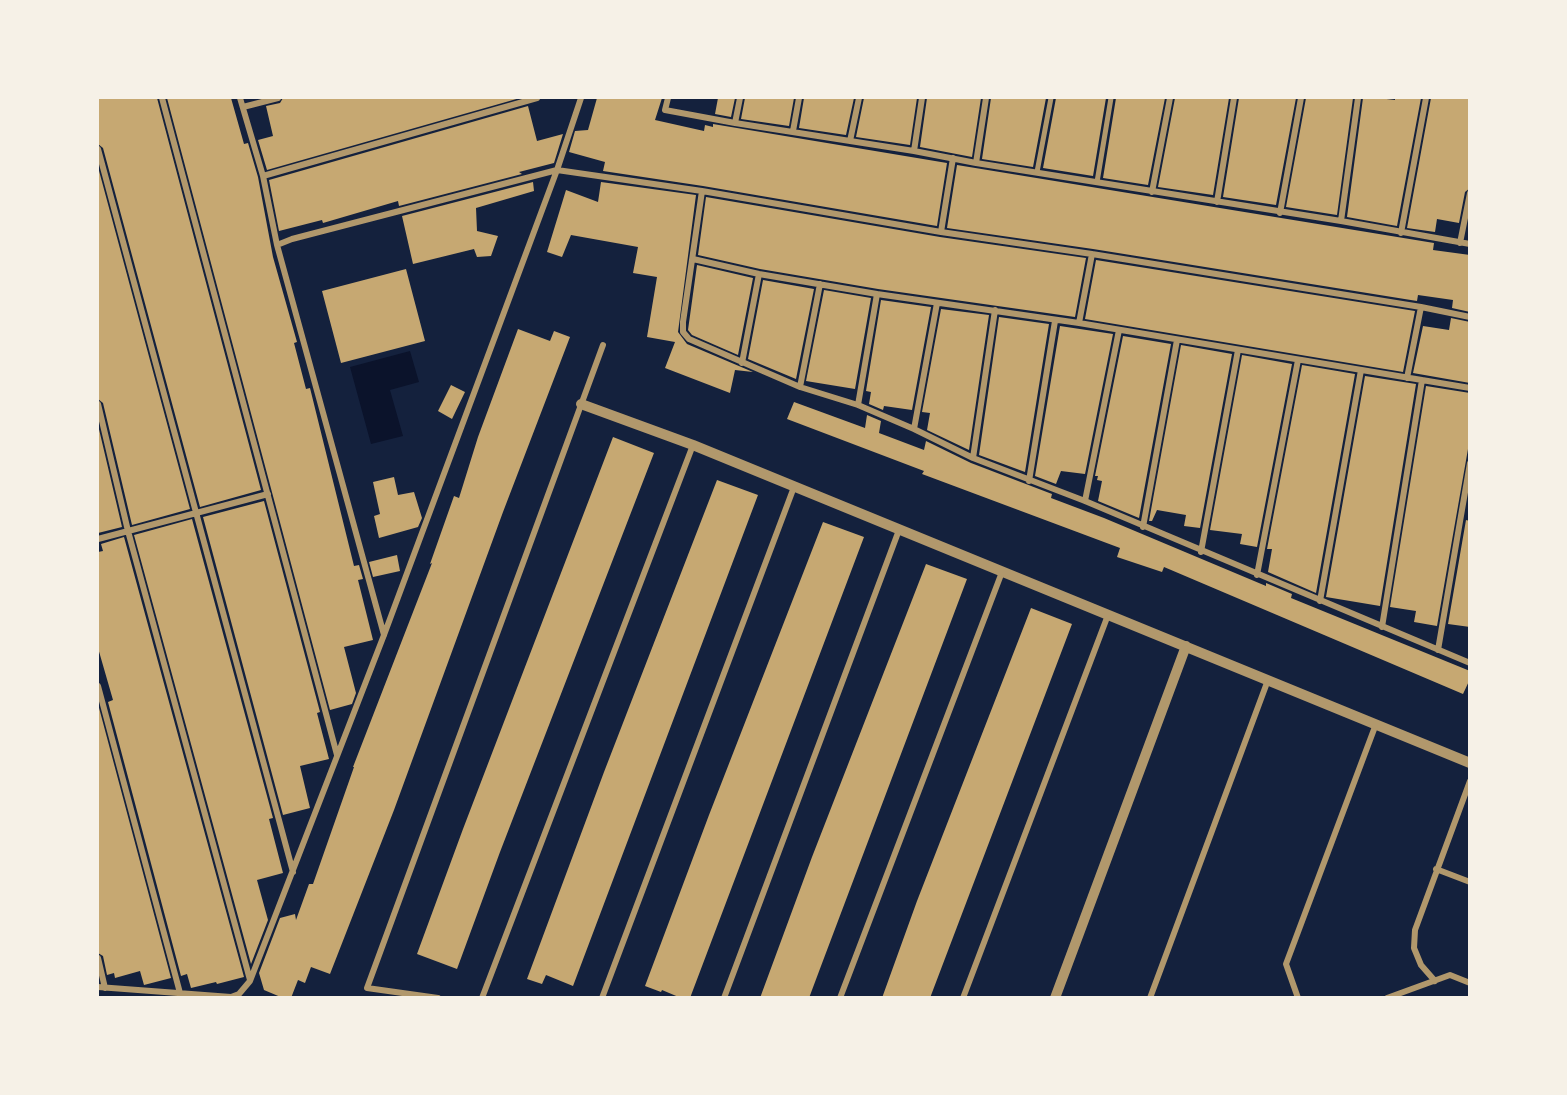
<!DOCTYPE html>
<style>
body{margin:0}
#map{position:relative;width:1567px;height:1095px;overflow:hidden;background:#14213d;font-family:Manrope,sans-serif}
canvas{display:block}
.frame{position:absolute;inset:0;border:99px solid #f6f1e7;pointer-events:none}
</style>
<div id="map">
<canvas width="1567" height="1095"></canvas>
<div class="frame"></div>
</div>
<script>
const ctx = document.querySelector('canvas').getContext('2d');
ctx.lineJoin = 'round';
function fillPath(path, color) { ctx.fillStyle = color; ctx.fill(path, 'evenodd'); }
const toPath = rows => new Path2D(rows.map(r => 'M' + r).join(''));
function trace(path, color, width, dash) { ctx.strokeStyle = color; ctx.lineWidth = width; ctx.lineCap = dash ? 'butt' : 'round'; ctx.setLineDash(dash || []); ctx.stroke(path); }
fillPath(toPath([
 [410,351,419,382,390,390,403,436,371,444,350,367]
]), '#0b132b');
fillPath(toPath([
 [98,98,157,98,261,490,200,507,103,148,98,144],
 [167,98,231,98,244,144,248,143,258,177,273,257,297,342,294,343,306,389,310,388,354,566,359,565,363,579,358,580,373,640,344,647,356,693,352,704,330,710],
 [283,98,520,98,267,170,258,140,273,136,266,106,280,103],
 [597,98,662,98,655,120,704,131,705,125,713,127,713,124,947,163,937,226,703,186,603,171,605,162,569,152,575,131,588,130],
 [718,98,735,98,731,117,715,114],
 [745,98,794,98,789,126,741,119],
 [804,98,854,98,846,135,799,128],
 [864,98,917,98,910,145,856,137],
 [927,98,981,98,972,157,920,147],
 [991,98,1046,98,1033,167,982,159],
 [1056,98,1106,98,1093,176,1043,168],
 [1116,98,1165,98,1148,185,1103,178],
 [1175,98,1229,98,1213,195,1158,187],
 [1239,98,1296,98,1276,205,1223,197],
 [1306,98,1353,98,1337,215,1286,207],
 [1363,98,1378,98,1395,100,1395,98,1421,98,1397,226,1347,217],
 [1431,98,1470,98,1470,188,1465,192,1459,223,1437,219,1435,232,1407,228],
 [528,106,537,141,563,134,554,163,519,172,522,174,399,206,398,201,323,223,322,220,279,231,269,180],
 [957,165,1434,243,1433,250,1470,255,1470,312,1452,308,1453,300,1418,295,1417,301,1093,249,947,228],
 [98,167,190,509,132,525,103,403,98,399],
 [533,182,534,191,476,208,477,231,498,236,491,256,477,257,474,249,413,264,402,216],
 [601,182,696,195,678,332,687,344,753,372,735,370,730,393,665,368,675,342,647,337,657,277,633,273,638,247,571,235,562,257,547,252,566,190,598,202],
 [706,197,940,237,1086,258,1075,317,878,289,760,269,698,255],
 [1096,260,1415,311,1403,372,1085,319],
 [697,265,753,278,738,355,692,335,688,330],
 [406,269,425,341,341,363,322,291],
 [763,280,814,289,796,379,748,359],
 [824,290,871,298,855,389,806,381],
 [881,300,931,307,912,410,884,406,883,410,869,404,871,392,866,391],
 [941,309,989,315,969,450,927,430,930,413,922,412],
 [999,317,1049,324,1025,472,979,455],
 [1451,318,1470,322,1470,383,1413,373,1423,326,1449,330],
 [1060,326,1113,334,1085,474,1061,471,1056,484,1035,476],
 [518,329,550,341,554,331,570,337,503,512,394,810,330,974,311,967,305,983,298,980,291,998,283,998,264,990,259,973,280,918,295,914,296,920,309,884,313,884,354,767,353,767,432,563,430,564,454,496,459,498,478,437],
 [1123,336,1171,344,1139,518,1098,501,1102,481,1097,480,1098,476,1095,476],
 [1181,345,1232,354,1200,528,1184,526,1186,515,1157,510,1152,521,1149,521],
 [1242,355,1292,364,1257,547,1240,544,1242,534,1210,530],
 [1302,365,1355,374,1316,593,1268,572,1272,549,1267,549],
 [1365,376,1416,384,1380,606,1326,597],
 [451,385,465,392,452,419,438,411],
 [1426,386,1470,393,1468,449,1437,626,1414,622,1416,611,1390,607],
 [794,402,865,428,867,415,881,421,879,433,924,450,926,441,971,463,1052,494,1051,498,1104,518,1266,586,1266,583,1292,594,1291,598,1470,671,1470,679,1463,694,1164,567,1162,572,1117,557,1120,548,922,474,924,471,787,419],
 [98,425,122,527,98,533],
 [613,437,654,453,500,852,457,969,417,954,463,829],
 [394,477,398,495,414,492,422,518,418,527,379,538,374,516,380,514,373,482],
 [717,480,758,495,573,986,546,975,542,984,527,979,604,772],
 [264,501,320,712,317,713,329,759,300,766,310,808,283,815,203,517],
 [192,519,273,818,269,819,283,873,257,880,268,920,251,964,134,535],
 [1466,520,1470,521,1470,627,1448,624],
 [823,522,864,537,690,998,681,998,662,990,661,992,645,986,709,815],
 [124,537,244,977,217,984,216,982,191,988,187,974,181,976,108,702,113,700,98,648,98,552,103,551,101,544],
 [397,555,400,571,373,577,369,562],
 [926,564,967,579,821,966,809,998,760,998,812,857],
 [1031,608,1072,624,930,998,882,998,917,901],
 [98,704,171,978,144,985,140,971,115,978,114,973,107,975,103,956,98,953]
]), '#c6a872');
trace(toPath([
 [1037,172,1051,98],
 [1097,182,1111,98]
]), '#b1986c', 5);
trace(toPath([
 [162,98,337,755],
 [240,98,263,176,277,245,384,635],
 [668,98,665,110,735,123,914,151,976,163,1341,221,1470,244],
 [243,107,278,98],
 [735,123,740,98],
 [793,131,799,98],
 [850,141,859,98],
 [98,149,293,872],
 [914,151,922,98],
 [976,163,986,98],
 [263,176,537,98],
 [702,191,683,322,683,332,689,339,800,387,858,405,914,429,973,458,1085,501,1470,663],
 [1152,192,1170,98],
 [1217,202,1234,98],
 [1280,213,1301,98],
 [1341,221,1358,98],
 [941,232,953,158],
 [1401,233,1426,98],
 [1460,243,1470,193],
 [277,245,292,239,557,170,702,191,941,232,1092,254,1421,307,1470,317],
 [693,259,759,274,877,294,1079,323,1470,388],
 [1079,323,1092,254],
 [742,363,759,274],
 [1407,378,1421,307],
 [800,387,820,284],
 [98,404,128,531,250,980],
 [858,405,877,294],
 [914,429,937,303],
 [973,458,995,310],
 [1029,481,1055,321],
 [1085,501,1119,330],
 [1143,527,1177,340],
 [98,539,268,494],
 [1201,552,1238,350],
 [1257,575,1298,360],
 [1320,601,1361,370],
 [1382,627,1422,380],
 [1438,650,1470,463],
 [98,686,180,993],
 [1436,869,1470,882],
 [98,958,105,988],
 [1435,981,1421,965,1414,948,1415,930,1470,781],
 [98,987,231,997,239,994,250,981,384,635,557,170,581,98],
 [438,998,367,988,603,345],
 [482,998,693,445],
 [602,998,794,487],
 [724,998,899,530],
 [840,998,1002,572],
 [963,998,1108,615],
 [1150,998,1268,680],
 [1298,998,1286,964,1376,724],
 [1387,998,1450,975,1470,983]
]), '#b1986c', 6);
trace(toPath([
 [581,404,693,445,1470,763],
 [1055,998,1186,646]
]), '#b1986c', 10);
</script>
